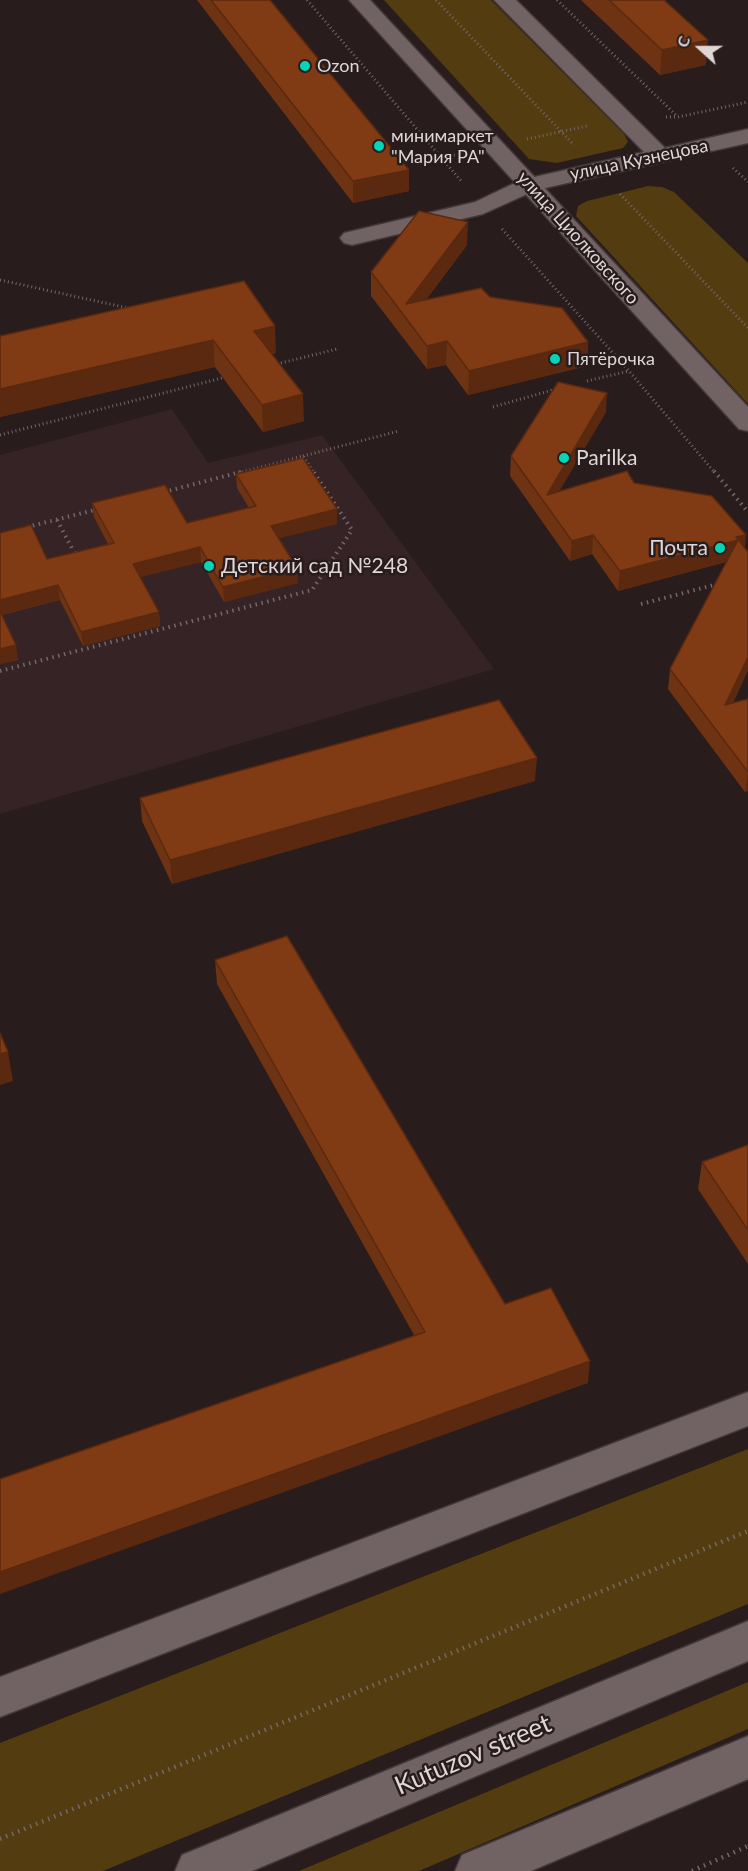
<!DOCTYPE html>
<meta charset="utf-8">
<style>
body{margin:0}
#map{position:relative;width:748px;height:1871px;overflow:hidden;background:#281c1d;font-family:Lato,sans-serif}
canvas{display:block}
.north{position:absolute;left:670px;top:18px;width:60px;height:60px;-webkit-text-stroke:4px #281c1d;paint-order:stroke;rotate:291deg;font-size:16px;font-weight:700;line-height:24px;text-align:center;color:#dfd6d6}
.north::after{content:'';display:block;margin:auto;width:21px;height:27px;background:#dfd6d6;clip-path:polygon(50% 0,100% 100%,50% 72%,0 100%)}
</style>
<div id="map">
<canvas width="748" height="1871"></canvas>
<div class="north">С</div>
</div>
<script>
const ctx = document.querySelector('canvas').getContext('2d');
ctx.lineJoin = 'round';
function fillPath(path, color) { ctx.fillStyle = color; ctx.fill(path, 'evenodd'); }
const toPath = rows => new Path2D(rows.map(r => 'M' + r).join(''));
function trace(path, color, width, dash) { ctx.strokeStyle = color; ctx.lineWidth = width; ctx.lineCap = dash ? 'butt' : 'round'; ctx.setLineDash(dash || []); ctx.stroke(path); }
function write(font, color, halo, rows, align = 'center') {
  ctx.font = font + ' Lato,sans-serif'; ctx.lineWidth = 5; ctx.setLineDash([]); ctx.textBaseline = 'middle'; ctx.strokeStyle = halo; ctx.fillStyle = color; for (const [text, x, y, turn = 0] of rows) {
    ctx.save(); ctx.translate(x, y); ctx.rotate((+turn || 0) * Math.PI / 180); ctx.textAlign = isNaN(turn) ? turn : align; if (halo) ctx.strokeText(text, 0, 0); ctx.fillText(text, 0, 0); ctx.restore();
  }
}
fillPath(toPath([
 [172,409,208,463,322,435,494,669,0,814,0,455]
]), '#352325');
fillPath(toPath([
 [384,0,491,0,624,134,628,142,623,148,557,163,529,159],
 [648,186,662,187,674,192,748,263,748,404,576,216,578,206,587,201],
 [748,1449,748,1604,103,1871,0,1871,0,1743],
 [748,1682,748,1729,419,1871,299,1871]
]), '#533c10');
const minor = toPath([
 [494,0,516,0,665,148,748,129,748,143,536,190,483,214,352,245,344,243,340,238,344,233,475,202,521,180,644,152,494,0],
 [748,1392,748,1426,0,1717,0,1677,748,1392]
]);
const tertiary = toPath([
 [349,0,370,0,748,407,748,431,739,429,349,0]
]);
const secondary = toPath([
 [748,1621,748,1661,252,1871,175,1871,182,1855,748,1621],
 [748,1736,748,1779,531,1871,455,1871,462,1855,748,1736]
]);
trace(minor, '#423839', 3);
trace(tertiary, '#423839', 3);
trace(secondary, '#423839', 3);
trace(toPath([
 [307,0,462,182],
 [436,0,574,145],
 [557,0,677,116],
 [666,117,678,117,748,102],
 [527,139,587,126],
 [442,158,458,154],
 [733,168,748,182],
 [620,194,748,328],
 [502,229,629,371,715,473],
 [0,280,128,308],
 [277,364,337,349],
 [587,381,629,371],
 [493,407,556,389],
 [0,435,226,377],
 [303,456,399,431],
 [238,473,303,456,314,473]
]), '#736869', 3, [1, 3]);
trace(toPath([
 [714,471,748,512],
 [164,492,244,471],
 [57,520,76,556],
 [27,527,95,510],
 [641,604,718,584],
 [0,671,312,590,352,530,313,471]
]), '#736869', 4, [1.5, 4.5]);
trace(toPath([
 [0,1839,748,1531],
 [692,1871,748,1846]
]), '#736869', 4.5, [1.5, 5]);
fillPath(minor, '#716263');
fillPath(tertiary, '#716263');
fillPath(secondary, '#716263');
fillPath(toPath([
 [197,0,270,0,409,191,353,203],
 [581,0,664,0,706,65,660,75],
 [467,245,426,300,490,297,588,342,587,366,468,395,446,365,427,369,371,296,371,272],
 [244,281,276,353,271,354,304,421,263,432,215,367,0,417,0,336],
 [606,412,559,491,634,483,745,548,748,552,748,670,733,703,748,699,748,791,745,792,668,689,670,669,726,562,618,591,592,554,570,561,510,476,511,456],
 [236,474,337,524,279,538,298,583,224,602,201,562,140,577,159,612,160,626,83,646,60,600,2,615,18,660,0,664,0,533,47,559,108,544,94,517,92,503,187,523,249,508,237,488],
 [535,781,172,884,142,821,140,798],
 [215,960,505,1304,588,1383,414,1335,217,984],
 [748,1145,748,1264,698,1189,702,1162]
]), '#6e3312');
fillPath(toPath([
 [708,40,706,65,660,75,662,50],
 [409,170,409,191,353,203,353,181],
 [468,222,467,245,409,322,406,304],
 [275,326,276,353,255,358,254,331],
 [213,340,215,367,0,417,0,389],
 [447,341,446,365,427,369,427,346],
 [588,342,587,366,468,395,469,371],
 [607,393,606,412,549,509,547,495],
 [303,394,304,421,263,432,262,405],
 [337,509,337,524,272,540,271,526],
 [593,535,592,554,570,561,572,541],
 [746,535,744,554,735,559,618,591,620,571],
 [200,547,201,562,134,579,133,564],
 [297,568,298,583,224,602,223,587],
 [58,585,60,600,0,615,0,600],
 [159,612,160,626,83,646,81,632],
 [16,645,18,660,0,664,0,649],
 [748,657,748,670,722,725,725,705],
 [537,758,535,781,172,884,170,860],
 [748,772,748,791,745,792],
 [8,1052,13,1081,0,1085,0,1054],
 [590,1361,588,1383,0,1594,0,1572]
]), '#5a290f');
const building = toPath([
 [211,0,270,0,409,170,353,181,211,0],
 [609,0,664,0,708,40,662,50,609,0],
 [419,211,468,222,406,304,481,288,490,297,562,308,588,342,469,371,447,341,427,346,371,272,419,211],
 [244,281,275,326,254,331,303,394,262,405,213,340,0,389,0,336,244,281],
 [558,382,607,393,547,495,627,471,634,483,712,496,746,535,736,537,748,552,748,657,725,705,748,699,748,772,670,669,738,540,620,571,593,535,572,541,511,456,558,382],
 [303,458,337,509,271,526,297,568,223,587,200,547,133,564,159,612,81,632,58,585,0,600,0,533,31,525,47,559,114,543,92,503,165,485,187,523,256,506,236,474,303,458],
 [0,611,16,645,0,649,0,611],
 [499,700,537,758,170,860,140,798,499,700],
 [287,936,505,1304,551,1288,590,1361,0,1572,0,1479,425,1332,215,960,287,936],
 [0,1033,8,1052,0,1054,0,1033],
 [748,1145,748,1230,702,1162,748,1145]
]);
fillPath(building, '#803b15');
trace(building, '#5a290f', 1.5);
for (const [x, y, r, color] of [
 [305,66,6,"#03d5b6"],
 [379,146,6,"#03d5b6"],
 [555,359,6,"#03d5b6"],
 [564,458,6,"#03d5b6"],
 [720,548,6,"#03d5b6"],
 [209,566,6,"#03d5b6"]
]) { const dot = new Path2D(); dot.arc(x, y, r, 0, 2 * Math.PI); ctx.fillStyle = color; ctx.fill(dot); trace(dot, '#281c1d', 2); }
write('18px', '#dfd6d6', '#281c1d', [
 ["Ozon",317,66],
 ["минимаркет",391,136],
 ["\"Мария РА\"",391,157],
 ["Пятёрочка",567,359]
], 'left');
write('18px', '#dfd6d6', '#281c1d', [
 ["улица Кузнецова",639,160,-12],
 ["улица Циолковского",578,238,48]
]);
write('21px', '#dfd6d6', '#281c1d', [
 ["Parilka",576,458],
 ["Почта",708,548,"right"],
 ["Детский сад №248",221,566]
], 'left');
write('26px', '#dfd6d6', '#281c1d', [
 ["Kutuzov street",473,1755,-23]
]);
</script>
